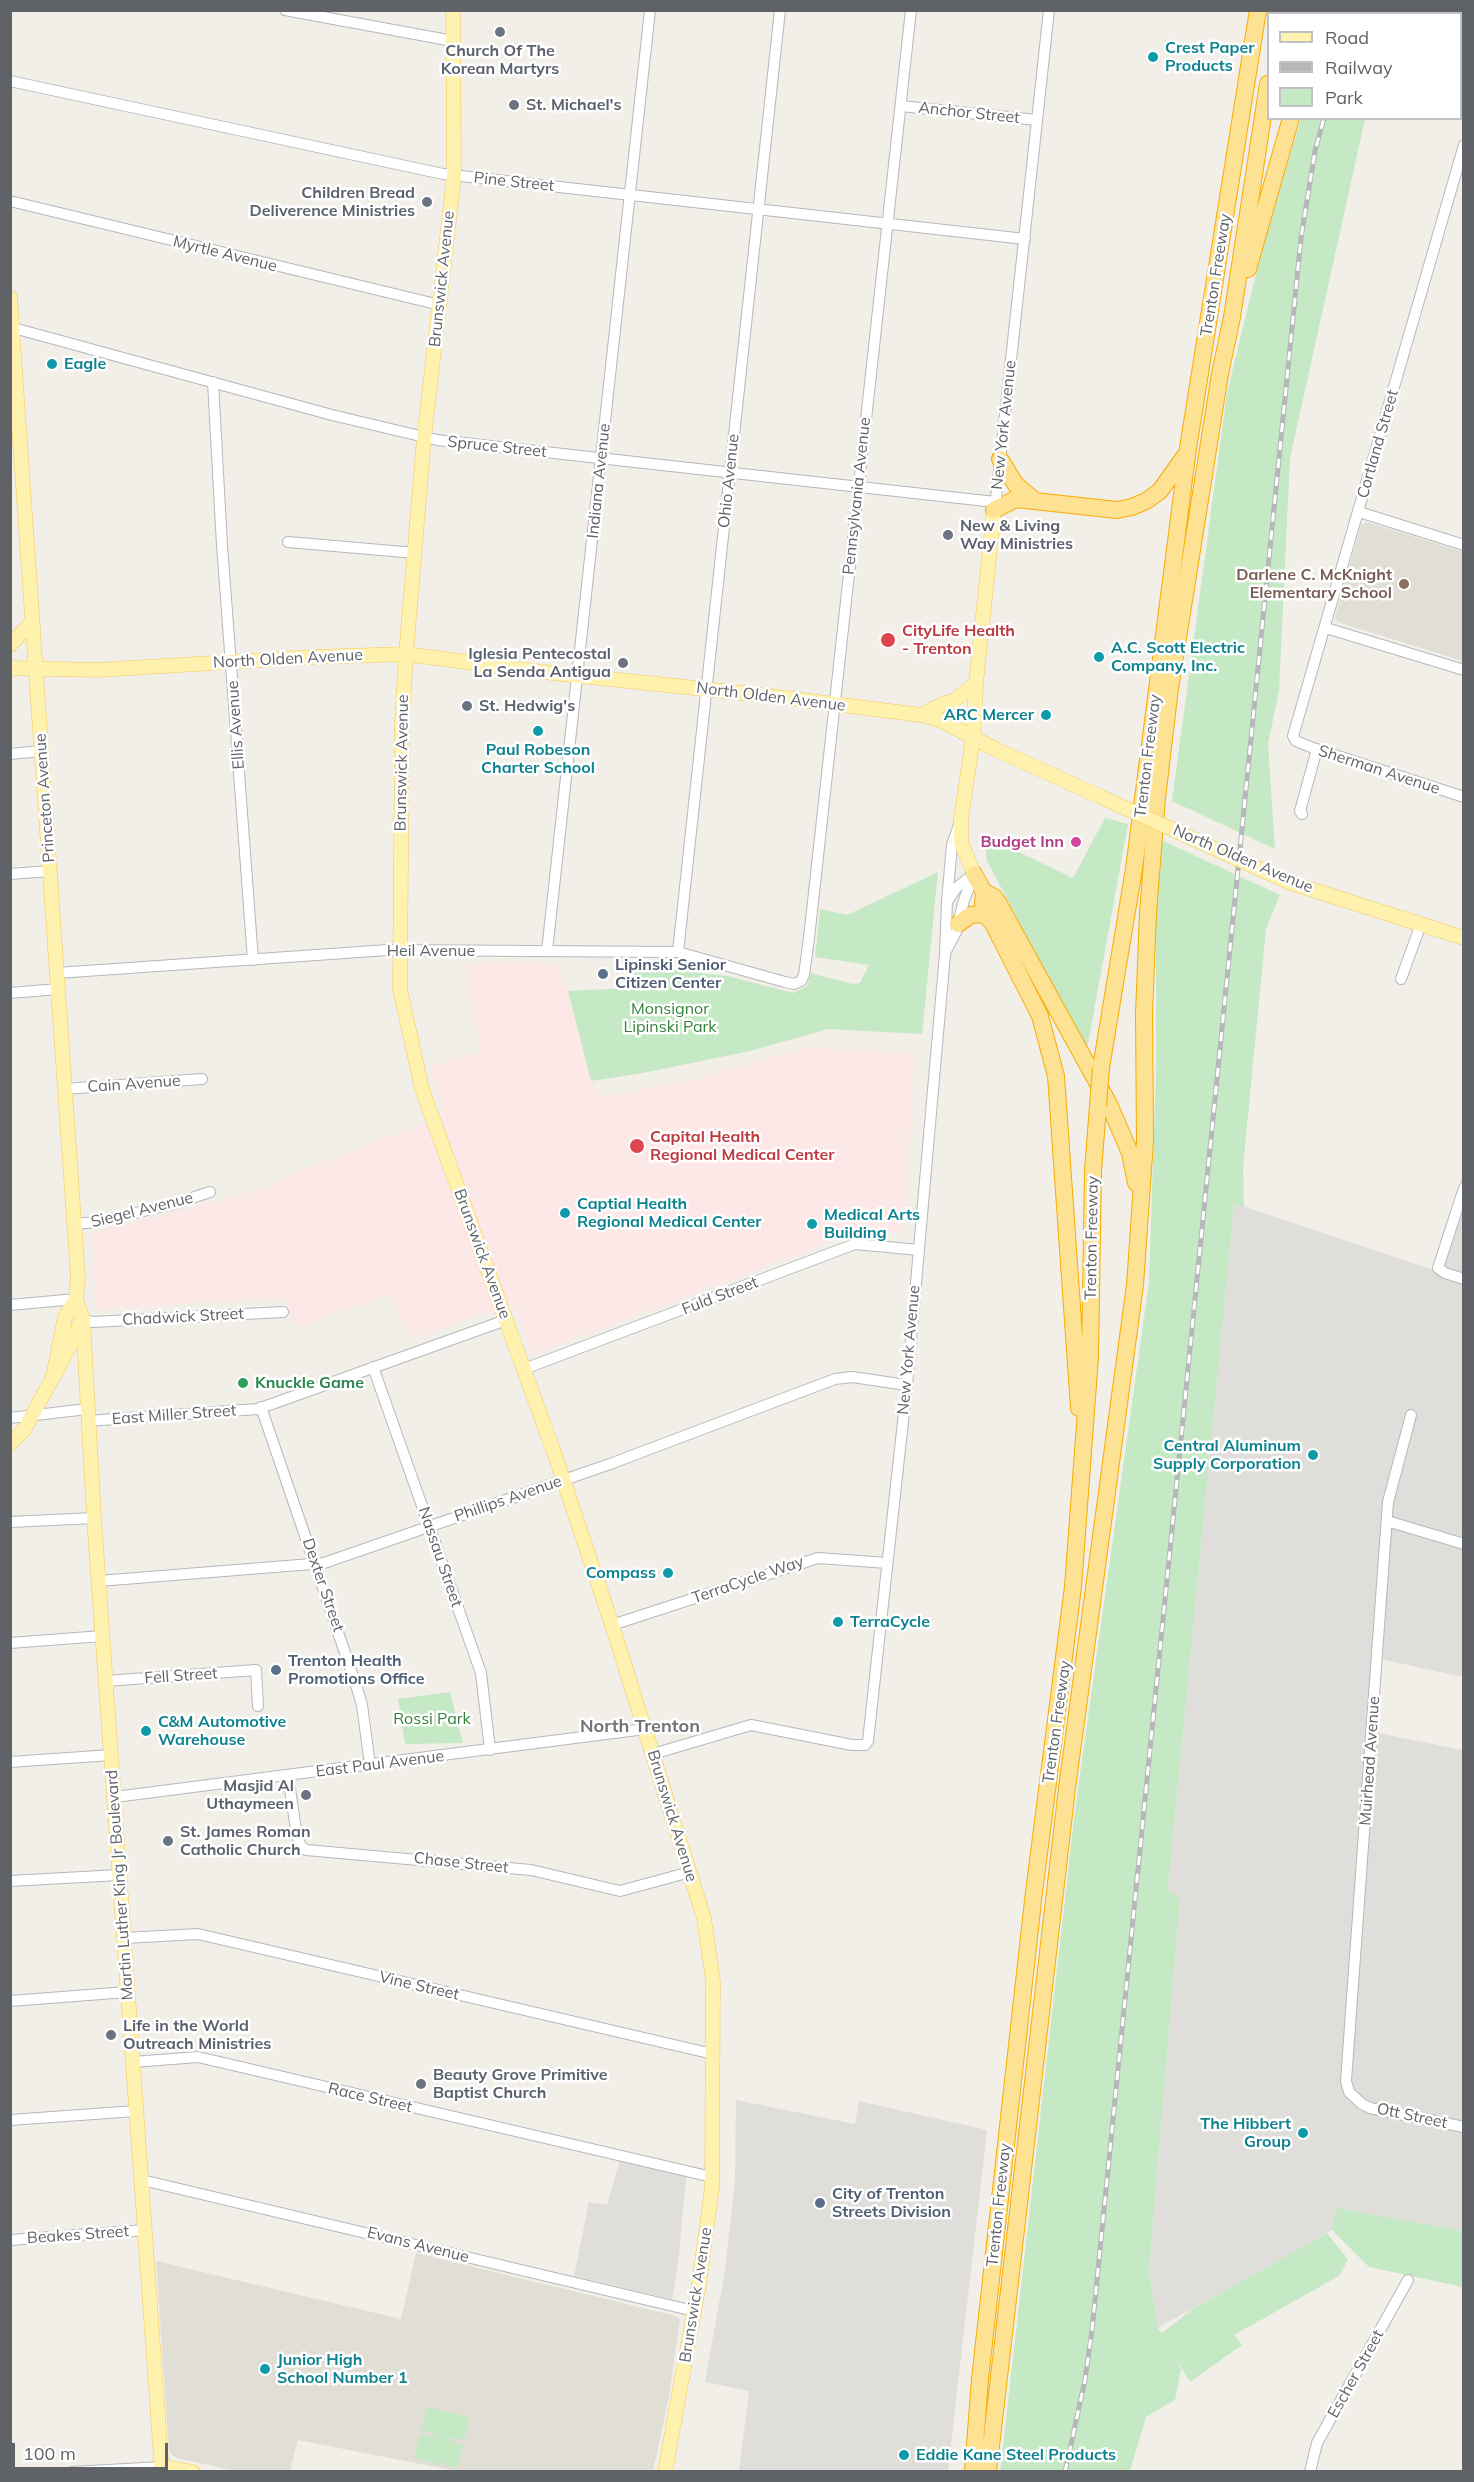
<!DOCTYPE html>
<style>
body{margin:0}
#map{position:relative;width:1474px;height:2482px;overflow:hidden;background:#f1efe8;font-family:Mulish,sans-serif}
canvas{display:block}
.frame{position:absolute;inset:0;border:12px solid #5f6368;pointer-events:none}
.legend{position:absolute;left:1267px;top:12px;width:195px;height:108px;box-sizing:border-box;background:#fff;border:2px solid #bfc1c3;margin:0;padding:8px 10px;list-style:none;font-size:18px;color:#5f6368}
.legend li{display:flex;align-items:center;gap:12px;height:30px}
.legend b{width:30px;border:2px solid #bfc1c3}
.scale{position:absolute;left:12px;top:2443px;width:156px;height:27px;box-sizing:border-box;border:3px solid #5f6368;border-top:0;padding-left:8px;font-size:18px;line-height:21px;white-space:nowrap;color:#5f6368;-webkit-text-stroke:4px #fff;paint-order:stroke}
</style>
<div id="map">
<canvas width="1474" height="2482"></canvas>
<div class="frame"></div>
<ul class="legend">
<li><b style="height:8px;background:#fff2af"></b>Road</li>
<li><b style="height:8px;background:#b6b7b8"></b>Railway</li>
<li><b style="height:16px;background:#c5e8c5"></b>Park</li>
</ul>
<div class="scale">100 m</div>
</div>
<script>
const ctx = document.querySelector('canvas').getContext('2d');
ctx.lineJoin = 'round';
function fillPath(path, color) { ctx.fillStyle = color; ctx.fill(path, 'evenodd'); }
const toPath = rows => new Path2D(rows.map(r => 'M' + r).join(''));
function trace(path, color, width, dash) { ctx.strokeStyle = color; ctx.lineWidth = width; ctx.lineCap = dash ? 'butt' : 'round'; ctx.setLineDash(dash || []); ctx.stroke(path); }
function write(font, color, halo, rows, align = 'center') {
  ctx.font = font + ' Mulish,sans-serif'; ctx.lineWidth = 5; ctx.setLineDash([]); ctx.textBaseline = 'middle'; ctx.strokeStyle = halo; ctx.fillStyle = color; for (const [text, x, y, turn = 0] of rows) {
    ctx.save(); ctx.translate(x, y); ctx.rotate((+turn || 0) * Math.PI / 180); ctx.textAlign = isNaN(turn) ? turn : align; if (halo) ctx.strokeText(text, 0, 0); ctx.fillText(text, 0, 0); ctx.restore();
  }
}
fillPath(toPath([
 [1463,1174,1463,1677,1376,1658,1373,1732,1463,1750,1463,2231,1336,2208,1332,2230,1158,2328,1149,2271,1180,1901,1168,1889,1234,1203,1433,1270],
 [736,2100,855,2124,859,2101,987,2130,948,2471,739,2471,749,2391,705,2382,725,2270,735,2180],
 [622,2153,687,2168,678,2264,672,2299,574,2276,589,2202,607,2205]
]), '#e0deda');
fillPath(toPath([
 [1367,522,1463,552,1463,661,1338,622,1335,617,1361,525],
 [416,2253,676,2316,680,2319,669,2396,653,2471,456,2471,298,2440,290,2471,236,2471,177,2458,172,2455,169,2450,156,2261,401,2319]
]), '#e1ded6');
fillPath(toPath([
 [466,963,555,963,568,991,591,1081,600,1097,686,1082,807,1047,915,1054,903,1232,859,1231,532,1355,512,1304,410,1340,391,1294,294,1328,285,1297,96,1310,92,1233,270,1187,284,1177,444,1115,430,1066,481,1052,469,997]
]), '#fce8e6');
fillPath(toPath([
 [1301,119,1365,119,1290,458,1279,691,1268,744,1275,849,1172,801,1227,393,1263,245],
 [1105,818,1128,824,1087,1049,987,861,985,836,1073,878],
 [1161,840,1280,895,1266,929,1243,1167,1244,1207,1234,1204,1168,1889,1180,1900,1149,2271,1158,2328,1162,2333,1194,2308,1327,2233,1348,2260,1339,2276,1234,2335,1242,2345,1190,2382,1173,2354,1181,2369,1175,2400,1146,2417,1130,2471,1000,2472,1075,1810,1149,1282,1156,1071,1156,901],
 [938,872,922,1034,828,1029,750,1051,643,1073,591,1081,568,991,631,988,634,965,727,976,793,993,807,986,811,973,853,984,860,983,869,965,815,957,820,909,847,915],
 [450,1692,463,1743,405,1744,398,1699],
 [1336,2208,1463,2231,1463,2287,1369,2267,1332,2230],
 [427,2407,469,2417,464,2440,451,2437,450,2441,463,2445,457,2468,414,2458,420,2434,433,2437,434,2433,421,2430]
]), '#c5e8c5');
const minor = toPath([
 [285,10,453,41],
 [10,81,443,174,1025,239],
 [901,106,1037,120],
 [1464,145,1293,736,1296,741,1313,748,1464,797],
 [10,201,440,305],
 [10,327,332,415,437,440,995,502],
 [213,382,222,545,253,960],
 [995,507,1049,10],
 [1359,512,1464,545],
 [288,542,415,553],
 [1326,628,1464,670],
 [10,754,41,751],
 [1302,814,1300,811,1317,749],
 [10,874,50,871],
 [947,901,952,845,959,825],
 [547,951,650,10],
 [946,951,956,932,964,900,974,874],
 [678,952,780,10],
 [57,973,388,950,678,952,785,982,794,984,801,981,804,975,809,938,911,10],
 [1401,979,1421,924],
 [10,993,58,989],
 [65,1089,202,1079],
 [1464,1188,1438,1268,1445,1273,1464,1279],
 [74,1224,97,1222,173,1204,210,1192],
 [10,1305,76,1299],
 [83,1320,93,1322,283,1312],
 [373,1367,481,1673,490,1750],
 [524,1369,855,1244,919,1250],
 [261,1407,356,1685,362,1705,370,1765],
 [1411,1415,1388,1502,1346,2081,1349,2092,1362,2104,1370,2108,1464,2127],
 [10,1418,87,1409],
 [87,1421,258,1409,506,1320],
 [1387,1521,1464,1544],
 [10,1522,94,1518],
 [99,1581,324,1563,610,1464,835,1379,852,1377,907,1385],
 [612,1625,818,1558,887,1563],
 [10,1643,102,1636],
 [106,1681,256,1670,258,1706],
 [653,1754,751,1725,852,1745,865,1745,868,1741,907,1385,945,954,947,902,956,888,974,874],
 [10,1762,111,1755],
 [288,1776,297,1836,301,1846,306,1850,531,1870,620,1891,690,1872],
 [115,1797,645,1729],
 [10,1881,119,1875],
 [124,1938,198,1934,713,2054],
 [10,2001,127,1992],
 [133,2062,198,2057,712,2177],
 [10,2120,136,2111],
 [142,2180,694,2311],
 [10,2240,145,2230],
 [72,2472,162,2467],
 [1310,2472,1317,2443,1408,2280]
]);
const major = toPath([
 [453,10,454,176,424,438,406,654,402,721,400,989,422,1089,556,1458,612,1625,704,1918,713,1981,712,2188,699,2284,665,2472],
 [10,298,78,1278,76,1299,65,1317,53,1377,24,1430,10,1444],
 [10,645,32,622],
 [10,668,98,670,313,657,406,654,534,671,770,696,921,715,940,720,995,749,1101,797],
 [921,715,945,703,954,701,976,683],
 [974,874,961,842,961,819,973,738,976,683,994,510],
 [1288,882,1464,938],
 [76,1299,83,1320,94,1518,162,2472],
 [56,1373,82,1321],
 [162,2467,193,2472]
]);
const highway = toPath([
 [1278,14,1278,10],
 [1322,14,1323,10],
 [1248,269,1291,118],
 [1000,459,1016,485,1034,500],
 [994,510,1016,499,1117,510,1132,507,1146,501,1160,491,1184,457],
 [974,874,984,892,983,904,1040,1016,1056,1076,1079,1408],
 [984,892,994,897,999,904,1109,1104,1130,1153,1136,1183],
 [958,924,971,915,979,914,985,915,993,923],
 [1101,1068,1134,869,1188,448,1258,10],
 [973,2472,980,2379,1034,1892,1073,1587,1090,1357,1093,1171,1098,1106],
 [988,2472,1067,1788,1135,1285,1145,1141,1144,1014,1148,913,1157,798,1170,688,1220,374,1232,317,1268,84]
]);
trace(minor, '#b5b8bc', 12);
trace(major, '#f2c960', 15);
trace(highway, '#f9ab00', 18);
trace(minor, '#fff', 10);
trace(major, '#fff2af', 14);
trace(highway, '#fde293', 16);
const rail = toPath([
 [1356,14,1357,10],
 [1065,2472,1085,2380,1092,2330,1301,238,1315,151,1324,118]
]);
trace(rail, '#b6b7b8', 5);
trace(rail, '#fff', 3, [9]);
const majorBridge = toPath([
 [1101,797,1288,882]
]);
const highwayBridge = toPath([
 [1098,1106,1101,1068]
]);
trace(majorBridge, '#f2c960', 15, []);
trace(highwayBridge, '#f9ab00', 18, []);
trace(majorBridge, '#fff2af', 14);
trace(highwayBridge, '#fde293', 16);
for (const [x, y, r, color] of [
 [500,32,6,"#6b7280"],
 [1153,57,6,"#0f9aa8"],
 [514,105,6,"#6b7280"],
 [427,202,6,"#6b7280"],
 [52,364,6,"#0f9aa8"],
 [948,535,6,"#6b7280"],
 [1404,584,6,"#8d6e63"],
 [888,640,8,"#e0444e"],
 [1099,657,6,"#0f9aa8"],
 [623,663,6,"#6b7280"],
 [467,706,6,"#6b7280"],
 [1046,715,6,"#0f9aa8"],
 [538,731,6,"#0f9aa8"],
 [1076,842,6,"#d1479c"],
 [603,974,6,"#5c6f8a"],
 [637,1146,8,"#e0444e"],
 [565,1213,6,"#0f9aa8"],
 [812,1224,6,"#0f9aa8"],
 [243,1383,6,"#2e9e5b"],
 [1313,1455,6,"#0f9aa8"],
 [668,1573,6,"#0f9aa8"],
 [838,1622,6,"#0f9aa8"],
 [276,1670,6,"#5c6f8a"],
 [146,1731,6,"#0f9aa8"],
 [306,1795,6,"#6b7280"],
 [168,1841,6,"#6b7280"],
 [111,2035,6,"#6b7280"],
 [421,2084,6,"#6b7280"],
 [1303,2133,6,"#0f9aa8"],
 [820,2203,6,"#5c6f8a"],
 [265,2369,6,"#0f9aa8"],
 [904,2455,6,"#0f9aa8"]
]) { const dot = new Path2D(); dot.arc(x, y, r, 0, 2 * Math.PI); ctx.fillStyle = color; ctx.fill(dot); trace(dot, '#fff', 2); }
write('bold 16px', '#0d838f', '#fff', [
 ["Crest Paper",1165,48],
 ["Products",1165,66],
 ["Eagle",64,364],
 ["A.C. Scott Electric",1111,648],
 ["Company, Inc.",1111,666],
 ["ARC Mercer",1034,715,"right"],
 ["Paul Robeson",538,750,"center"],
 ["Charter School",538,768,"center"],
 ["Captial Health",577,1204],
 ["Regional Medical Center",577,1222],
 ["Medical Arts",824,1215],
 ["Building",824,1233],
 ["Central Aluminum",1301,1446,"right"],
 ["Supply Corporation",1301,1464,"right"],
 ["Compass",656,1573,"right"],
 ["TerraCycle",850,1622],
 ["C&M Automotive",158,1722],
 ["Warehouse",158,1740],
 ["The Hibbert",1291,2124,"right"],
 ["Group",1291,2142,"right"],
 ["Junior High",277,2360],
 ["School Number 1",277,2378],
 ["Eddie Kane Steel Products",916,2455]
], 'left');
write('bold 16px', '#5b616d', '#fff', [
 ["Church Of The",500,51,"center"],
 ["Korean Martyrs",500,69,"center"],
 ["St. Michael's",526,105],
 ["Children Bread",415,193,"right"],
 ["Deliverence Ministries",415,211,"right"],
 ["New & Living",960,526],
 ["Way Ministries",960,544],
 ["Iglesia Pentecostal",611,654,"right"],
 ["La Senda Antigua",611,672,"right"],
 ["St. Hedwig's",479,706],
 ["Masjid Al",294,1786,"right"],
 ["Uthaymeen",294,1804,"right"],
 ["St. James Roman",180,1832],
 ["Catholic Church",180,1850],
 ["Life in the World",123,2026],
 ["Outreach Ministries",123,2044],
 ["Beauty Grove Primitive",433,2075],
 ["Baptist Church",433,2093]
], 'left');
write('16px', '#5f6368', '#fff', [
 ["Anchor Street",969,113,6],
 ["Pine Street",514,182,6],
 ["Myrtle Avenue",225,254,14],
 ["Trenton Freeway",1216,275,-81],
 ["Brunswick Avenue",442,279,-84],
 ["New York Avenue",1004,425,-84],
 ["Cortland Street",1378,444,-74],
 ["Spruce Street",497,447,6],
 ["Indiana Avenue",599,481,-84],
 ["Ohio Avenue",729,481,-84],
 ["Pennsylvania Avenue",857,496,-84],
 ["North Olden Avenue",288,659,-3],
 ["North Olden Avenue",771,697,7],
 ["Ellis Avenue",236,725,-94],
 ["Trenton Freeway",1148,756,-83],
 ["Brunswick Avenue",402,763,-89],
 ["Sherman Avenue",1379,770,18],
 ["Princeton Avenue",45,798,-94],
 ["North Olden Avenue",1243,859,23],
 ["Heil Avenue",431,951],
 ["Cain Avenue",134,1084,-4],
 ["Siegel Avenue",142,1210,-14],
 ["Trenton Freeway",1092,1238,-89],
 ["Brunswick Avenue",482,1254,70],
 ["Fuld Street",720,1296,-21],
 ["Chadwick Street",183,1317,-3],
 ["New York Avenue",909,1350,-85],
 ["East Miller Street",174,1415,-4],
 ["Phillips Avenue",508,1499,-19],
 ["Nassau Street",440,1557,71],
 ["TerraCycle Way",748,1580,-19],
 ["Dexter Street",323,1585,71],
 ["Fell Street",181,1676,-4],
 ["Trenton Freeway",1057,1722,-82],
 ["Muirhead Avenue",1370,1761,-86],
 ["East Paul Avenue",380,1764,-7],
 ["Brunswick Avenue",672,1816,73],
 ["Chase Street",461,1863,6],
 ["Martin Luther King Jr Boulevard",120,1885,-94],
 ["Vine Street",419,1986,13],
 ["Race Street",370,2098,13],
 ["Ott Street",1412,2116,12],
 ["Trenton Freeway",999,2205,-84],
 ["Beakes Street",78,2235,-4],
 ["Evans Avenue",418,2245,14],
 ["Brunswick Avenue",696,2295,-81],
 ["Escher Street",1356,2374,-61]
]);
write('bold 16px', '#785e54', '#fff', [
 ["Darlene C. McKnight",1392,575],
 ["Elementary School",1392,593]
], 'right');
write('bold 16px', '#be3a42', '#fff', [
 ["CityLife Health",902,631],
 ["- Trenton",902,649],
 ["Capital Health",650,1137],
 ["Regional Medical Center",650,1155]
], 'left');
write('bold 16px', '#b23c85', '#fff', [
 ["Budget Inn",1064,842]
], 'right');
write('bold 16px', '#4e5e75', '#fff', [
 ["Lipinski Senior",615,965],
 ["Citizen Center",615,983],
 ["Trenton Health",288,1661],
 ["Promotions Office",288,1679],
 ["City of Trenton",832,2194],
 ["Streets Division",832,2212]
], 'left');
write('16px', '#348238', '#fff', [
 ["Monsignor",670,1009],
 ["Lipinski Park",670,1027],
 ["Rossi Park",432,1719]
]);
write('bold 16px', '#27864d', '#fff', [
 ["Knuckle Game",255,1383]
], 'left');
write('bold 18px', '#70757a', '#fff', [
 ["North Trenton",640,1727]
]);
</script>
